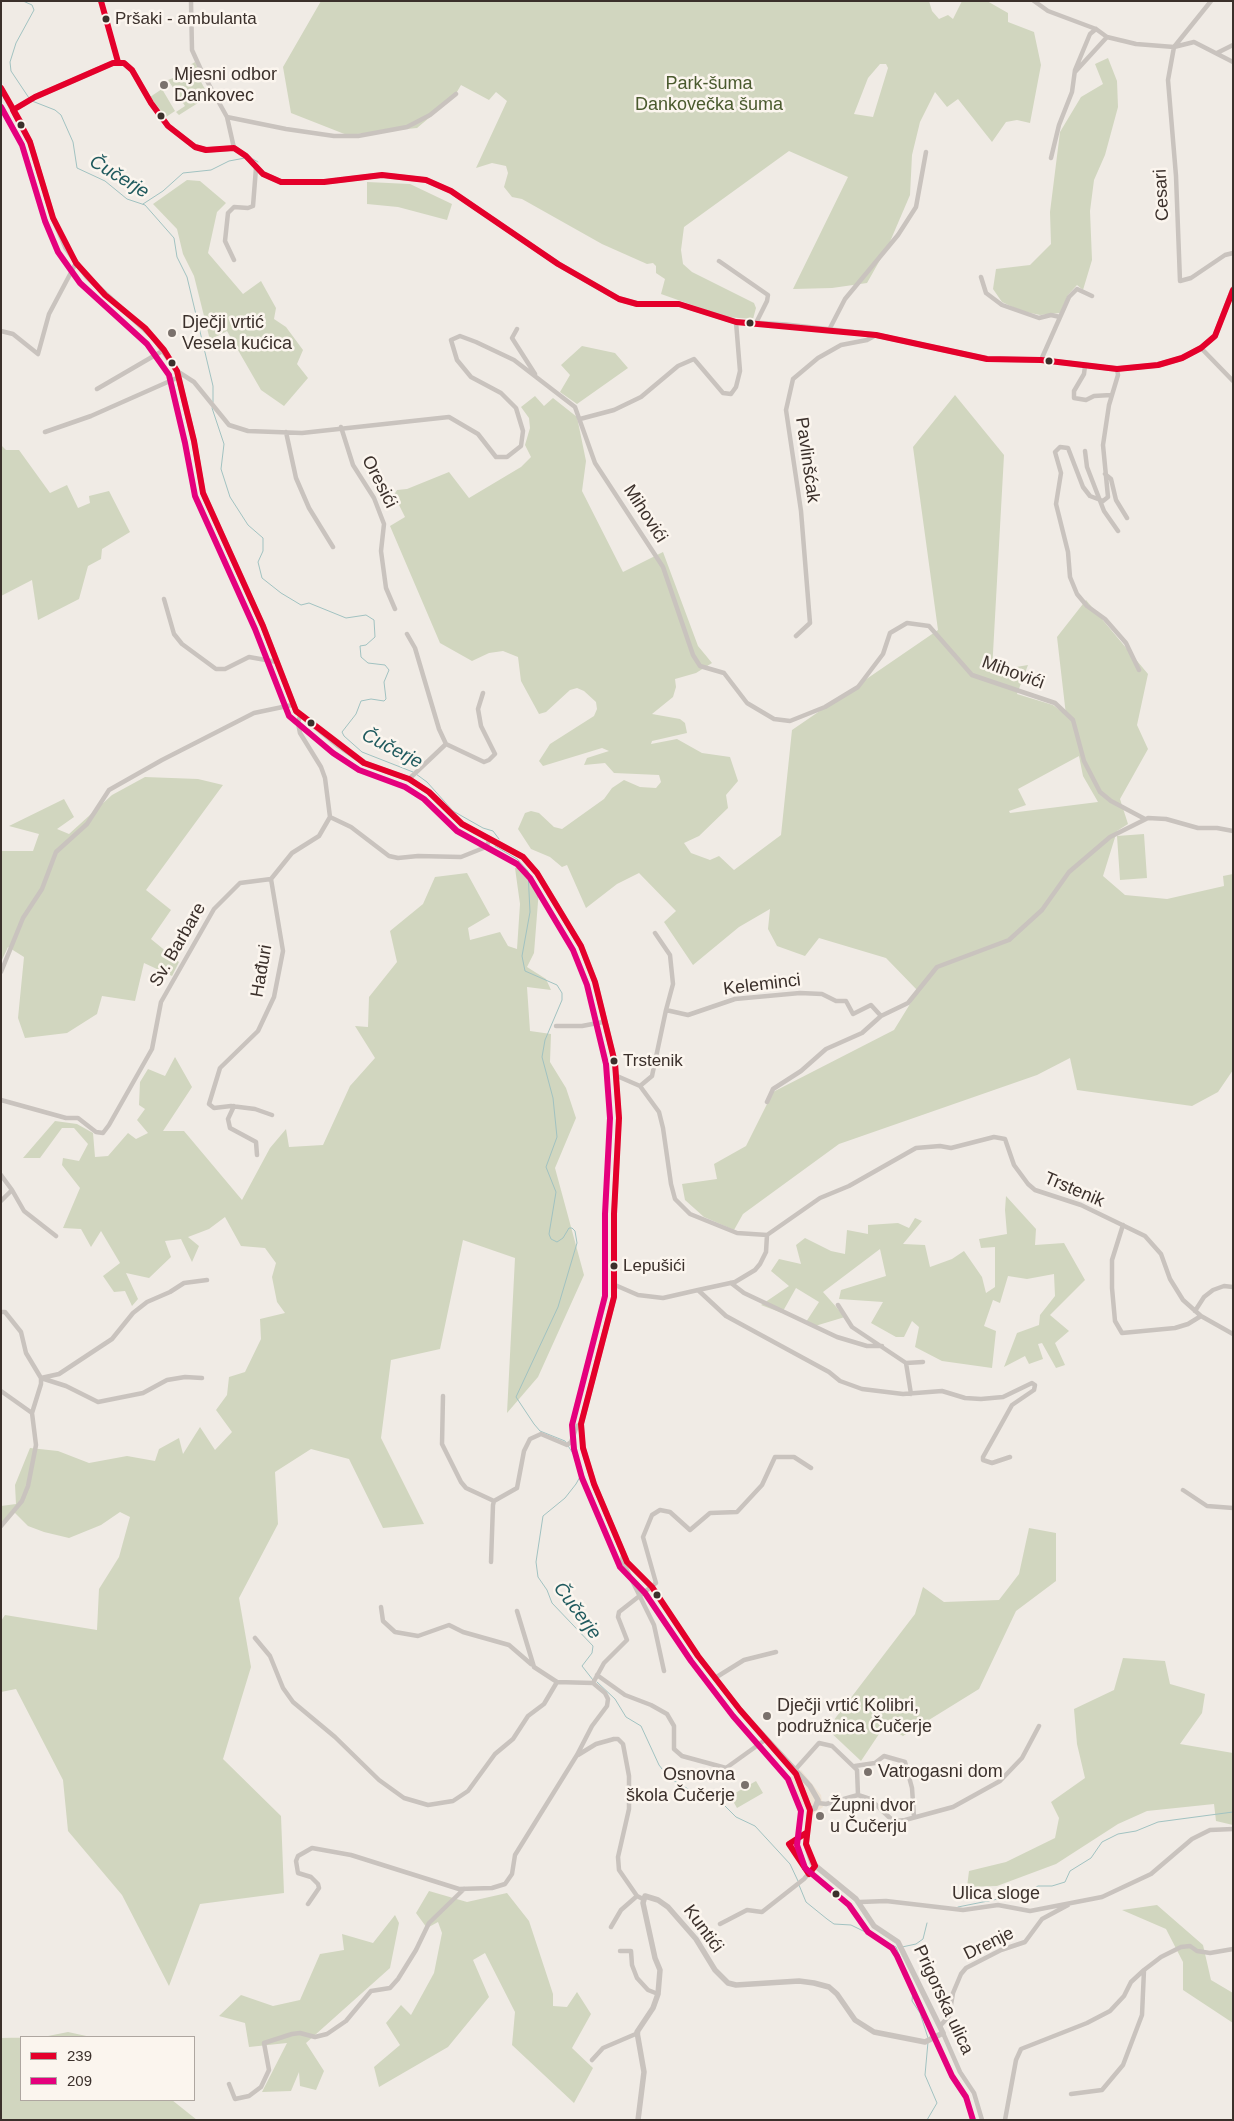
<!DOCTYPE html>
<meta charset="utf-8">
<style>
body{margin:0}
#map{position:relative;width:1234px;height:2121px;overflow:hidden;background:#f0ebe5;font-family:Arial,sans-serif}
canvas{display:block}
.frame{position:absolute;inset:0;border:2px solid #3b302b;pointer-events:none}
.legend{position:absolute;left:20px;top:2036px;width:175px;height:65px;box-sizing:border-box;background:#fbf5ee;border:1px solid #aea6a0;margin:0;padding:6px 9px;list-style:none;font-size:15px;color:#3b302b}
.legend li{display:flex;align-items:center;gap:10px;height:25px}
.legend b{width:25px;border:1px solid #aea6a0}
</style>
<div id="map">
<canvas width="1234" height="2121"></canvas>
<div class="frame"></div>
<ul class="legend">
<li><b style="height:6px;background:#e4002b"></b>239</li>
<li><b style="height:6px;background:#e5007d"></b>209</li>
</ul>
</div>
<script>
const ctx = document.querySelector('canvas').getContext('2d');
ctx.lineJoin = 'round';
function fillPath(path, color) { ctx.fillStyle = color; ctx.fill(path, 'evenodd'); }
const toPath = rows => new Path2D(rows.map(r => 'M' + r).join(''));
function trace(path, color, width, dash) { ctx.strokeStyle = color; ctx.lineWidth = width; ctx.lineCap = dash ? 'butt' : 'round'; ctx.setLineDash(dash || []); ctx.stroke(path); }
function write(font, color, halo, rows, align = 'center') {
  ctx.font = font + ' Arial,sans-serif'; ctx.lineWidth = 5; ctx.setLineDash([]); ctx.textBaseline = 'middle'; ctx.strokeStyle = halo; ctx.fillStyle = color; for (const [text, x, y, turn = 0] of rows) {
    ctx.save(); ctx.translate(x, y); ctx.rotate((+turn || 0) * Math.PI / 180); ctx.textAlign = isNaN(turn) ? turn : align; if (halo) ctx.strokeText(text, 0, 0); ctx.fillText(text, 0, 0); ctx.restore();
  }
}
fillPath(toPath([
 [321,1,929,1,932,11,939,19,948,15,953,19,962,1,987,1,1008,13,1008,22,1034,32,1041,65,1030,123,1017,120,1006,122,992,142,958,99,947,107,935,92,920,122,912,155,910,195,889,244,867,283,832,288,793,289,848,177,789,151,684,227,681,250,683,264,692,272,754,303,756,308,753,319,726,317,661,294,665,279,656,273,656,266,653,263,647,264,602,244,522,199,512,197,504,187,508,173,506,166,492,163,476,168,507,101,496,92,489,100,461,85,454,97,417,128,347,135,291,113,283,67],
 [880,64,886,64,888,68,873,117,854,114,868,78],
 [1108,58,1117,81,1118,107,1105,155,1094,180,1090,211,1092,260,1083,290,1077,285,1068,295,1060,313,1040,315,1021,311,1002,302,993,289,996,269,1030,265,1051,244,1050,212,1060,132,1081,97,1103,84,1095,64],
 [195,62,204,80,201,82,209,96,179,115,176,112,185,106,168,80,178,76,181,78,192,72,190,65],
 [162,89,175,111,166,117,150,97],
 [187,180,200,181,226,203,217,212,208,253,243,294,261,281,276,308,274,319,286,327,303,350,297,364,308,378,284,406,261,390,227,331,210,340,194,276,183,254,177,229,153,204],
 [367,182,410,184,452,204,447,220,398,207,367,204],
 [582,346,615,353,628,368,577,404,560,392,570,375,561,365],
 [955,395,1004,455,992,671,1028,665,1017,694,1053,705,1066,715,1057,637,1086,600,1148,674,1137,725,1148,749,1120,799,1128,824,1117,831,1103,876,1125,895,1167,899,1224,886,1223,876,1233,874,1233,1070,1218,1092,1192,1106,1077,1090,1070,1058,1037,1075,839,1144,743,1214,734,1230,704,1217,685,1200,682,1184,717,1179,714,1164,746,1146,773,1092,894,1030,918,991,886,958,819,938,805,956,777,946,768,929,770,909,739,927,693,965,664,922,676,911,639,873,617,884,586,908,567,865,562,867,550,857,531,849,518,829,525,813,531,811,539,813,554,827,562,829,604,799,612,788,624,780,640,787,656,788,661,782,659,775,614,773,605,763,584,765,587,758,609,751,602,748,543,766,539,761,550,744,594,716,597,709,596,702,584,691,577,688,570,690,546,712,539,714,521,681,518,657,503,651,489,653,472,661,440,643,390,526,405,517,394,495,397,490,407,489,449,472,469,498,521,467,531,457,525,445,530,428,529,418,521,407,535,396,544,406,553,398,577,417,586,461,582,491,623,572,663,552,698,646,712,663,696,673,675,679,676,687,673,697,652,714,680,719,685,723,687,733,652,741,651,744,677,739,702,753,730,757,738,781,726,795,728,808,699,836,684,843,691,853,710,860,719,856,734,870,781,835,792,730,938,630,913,447],
 [1079,756,1083,776,1098,802,1010,813,1009,811,1026,805,1018,789],
 [1,445,6,450,19,450,50,493,67,485,78,508,90,503,89,496,109,491,130,532,102,549,101,559,88,566,79,599,38,620,32,580,1,596],
 [145,777,198,779,223,785,146,890,171,910,151,939,179,962,172,976,144,963,135,1001,102,996,97,1014,67,1033,25,1038,18,1018,24,957,8,947,1,962,1,851,33,851,39,834,9,826,64,799,74,817,57,829,69,834,112,795],
 [1144,834,1147,878,1120,880,1117,836],
 [521,866,539,889,534,953,527,967,546,979,551,990,527,987,530,1031,551,1034,550,1062,566,1088,576,1118,555,1168,584,1275,538,1377,507,1413,515,1258,463,1240,440,1349,391,1360,381,1438,424,1524,383,1528,349,1459,311,1449,275,1472,278,1524,239,1598,251,1667,223,1759,281,1816,284,1893,200,1904,169,1986,122,1895,68,1831,63,1780,16,1689,1,1692,1,1621,5,1615,97,1630,99,1589,119,1557,130,1517,120,1512,101,1525,69,1538,44,1532,28,1526,12,1510,1,1527,1,1506,16,1504,15,1485,30,1448,58,1451,89,1463,127,1456,155,1461,159,1449,179,1438,183,1454,200,1427,215,1450,232,1432,216,1410,227,1395,229,1377,245,1372,261,1339,260,1319,285,1313,277,1302,272,1277,276,1263,265,1248,241,1246,225,1217,209,1229,188,1237,199,1246,192,1262,181,1239,165,1241,171,1257,149,1278,126,1273,138,1299,132,1306,125,1291,114,1292,103,1276,120,1263,101,1231,91,1247,81,1229,63,1228,80,1188,62,1165,63,1158,79,1161,88,1144,74,1128,62,1128,40,1158,23,1158,55,1121,77,1124,93,1133,95,1157,108,1156,128,1133,136,1139,148,1133,137,1120,145,1109,139,1105,140,1082,148,1069,165,1076,175,1057,192,1087,163,1131,184,1131,242,1200,270,1148,286,1129,289,1147,323,1145,350,1086,375,1058,355,1026,368,1027,369,997,397,962,390,931,423,904,435,877,467,873,490,915,468,928,470,940,500,932,508,946,517,949,520,904,515,868],
 [1006,1196,1036,1229,1035,1245,1064,1243,1085,1280,1050,1315,1069,1331,1055,1343,1065,1365,1056,1368,1042,1343,1038,1344,1043,1359,1029,1364,1025,1356,1004,1367,1017,1333,1039,1325,1040,1315,1055,1296,1054,1274,1027,1279,1008,1276,1000,1303,993,1300,984,1326,996,1331,992,1368,942,1361,915,1347,919,1327,912,1321,904,1337,896,1337,871,1323,883,1302,839,1299,841,1290,886,1276,880,1249,823,1292,845,1317,815,1326,806,1322,819,1302,796,1288,782,1313,761,1305,789,1286,771,1271,779,1259,801,1264,796,1245,805,1238,831,1251,845,1254,847,1230,868,1234,868,1225,898,1223,909,1228,915,1218,922,1221,903,1244,925,1245,930,1267,952,1259,964,1251,982,1277,986,1293,995,1287,995,1247,981,1248,979,1239,1007,1234,1005,1210],
 [1029,1528,1056,1533,1056,1581,1016,1611,979,1689,903,1736,885,1725,861,1761,827,1729,915,1614,923,1587,944,1602,999,1600,1019,1574],
 [1123,1658,1165,1661,1170,1684,1205,1694,1202,1713,1180,1744,1233,1753,1233,1825,1216,1821,1214,1804,1147,1811,1118,1824,1056,1864,997,1886,967,1887,969,1871,1006,1862,1055,1838,1059,1818,1051,1802,1085,1778,1077,1744,1074,1709,1114,1690],
 [756,1781,763,1793,737,1808,730,1796],
 [429,1891,467,1902,507,1893,529,1921,553,1994,553,2006,567,2007,577,1992,591,2014,572,2048,593,2068,574,2103,512,2045,515,2012,485,1953,473,1960,489,1997,448,2047,379,2087,374,2067,400,2045,386,2023,401,2005,411,2015,434,1973,442,1933,438,1922,427,1928,416,1913],
 [1157,1905,1203,1945,1211,1980,1233,1993,1233,2023,1183,1990,1183,1962,1166,1929,1122,1910],
 [395,1915,399,1923,390,1968,306,2043,324,2071,316,2090,300,2086,299,2072,291,2091,262,2092,287,2043,249,2047,245,2023,219,2016,241,1995,273,2006,300,2000,320,1954,344,1950,342,1934,373,1943],
 [68,2032,91,2037,21,2037,21,2100,172,2100,197,2120,1,2120,1,2038,43,2037]
]), '#d1d6bf');
fillPath(toPath([
 [801,1770,821,1795,823,1807,811,1816,798,1800,789,1778]
]), '#eee3d5');
trace(toPath([
 [23,1,32,5,34,10,16,43,10,62,11,71,29,98],
 [32,101,55,110,61,115,73,142,77,168,105,181,127,199,145,205,174,238,177,257,187,277,213,386,213,402],
 [253,159,258,162],
 [143,204,163,191,183,173,211,170,229,161,245,158],
 [212,408,224,444,221,469,230,497,248,525,263,538,263,551,258,562,262,578,281,593,301,605,309,603,346,618,366,615,374,620,375,637,366,645,360,646,361,657,368,663,385,665,389,670,384,682,386,699,384,701,371,699,361,701,356,714,342,732,344,736,362,752,413,772],
 [416,774,427,782,453,811,483,828,493,831,499,839],
 [495,846,517,859,528,871,530,912,522,956,525,971,557,985,562,993,562,1000,545,1040,542,1057,553,1098,557,1137,546,1167,556,1192,549,1234,551,1239,557,1242,563,1238,569,1228,572,1228,575,1231,577,1243,558,1307,516,1397,534,1424,540,1431,565,1441,579,1463,582,1473,576,1484,565,1498,543,1516,536,1562,538,1577,547,1590,552,1603,593,1646,592,1653,582,1666,593,1680],
 [597,1682,615,1699,626,1717,641,1726,659,1765,669,1778,690,1790,700,1800,722,1803,736,1817,755,1826,790,1864,798,1881],
 [799,1885,806,1902,827,1919,834,1924,851,1925,896,1947,913,1989,912,2001,920,2013,928,2038],
 [958,1907,1023,1894,1038,1886,1052,1886,1065,1882,1070,1871,1091,1858,1102,1842,1118,1834,1136,1831,1158,1822,1233,1812],
 [902,1947,916,1944,923,1939,927,1923],
 [927,2120,937,2103,925,2075,928,2042]
]), '#a1c2c1', 1);
trace(toPath([
 [101,1,118,62],
 [191,1,192,50,202,72,227,117,234,148],
 [1034,1,1048,11,1096,29,1107,37,1136,44,1174,47,1194,42,1233,62],
 [1211,1,1174,47,1168,80,1176,176,1180,281,1191,278,1225,255,1233,253],
 [1217,53,1233,45],
 [1075,72,1107,37],
 [227,117,286,129,334,136,358,136,407,127,430,115,456,94],
 [1051,158,1059,125,1072,92,1075,70,1090,34,1096,29],
 [234,260,225,241,228,213,234,207,248,208,253,206,256,168],
 [719,261,768,295,767,301,756,323],
 [981,277,986,293,1002,305,1039,318,1051,315,1060,317],
 [517,329,512,338,535,374],
 [829,330,845,299,898,235,916,207,926,152],
 [1,331,13,334,38,354,49,314,76,263],
 [1201,348,1233,381],
 [1041,360,1069,297,1077,289,1092,296],
 [1085,366,1084,374,1074,391,1074,398,1086,400,1094,396,1111,395],
 [1117,369,1118,375,1109,405,1103,445,1108,497,1103,501,1090,496,1083,487,1068,448,1060,447,1055,452,1061,473,1056,504,1068,552,1070,577,1077,594,1087,606,1105,619,1126,643,1139,670],
 [177,371,194,382,229,425,248,431,302,433,449,417,478,434,496,457,507,457,521,446,523,431,516,408,501,393,471,377,457,360,451,340,460,336,476,342,514,360,575,407,595,463,663,567,693,655,700,666,724,673,747,703,774,719,790,721,825,707,858,687,883,654,890,633,907,623,929,626,972,675,1055,703,1073,720,1084,761,1100,792,1111,801,1145,819],
 [97,389,164,350],
 [580,419,614,410,641,397,678,366,694,359,723,393,731,394,736,387,740,371,736,322],
 [341,427,353,465,374,498,384,524,381,551,386,588,395,609],
 [45,432,91,416,179,377],
 [286,432,296,478,309,508,333,547],
 [1085,451,1087,467,1104,511,1118,531],
 [1105,474,1111,479,1116,500,1127,518],
 [164,599,174,634,182,644,216,669,225,669,249,657,277,662],
 [407,634,415,648,439,729,446,744],
 [796,636,810,623,801,511,786,410,793,379,818,358,841,345,867,340,876,335],
 [409,779,446,744,484,762,489,760,495,754,481,726,478,709,483,693],
 [330,817,351,827,389,856,398,858,418,856,461,857,486,847,490,839],
 [271,879,283,951,274,997,258,1031,220,1068,209,1104,214,1108,231,1106,255,1109,272,1115],
 [655,933,670,955,673,984,666,1010],
 [1,972,23,918,42,889,56,852,87,824,109,790,162,760,254,713,292,705],
 [556,1026,582,1026,603,1022],
 [617,1076,640,1086,659,1112,663,1128,671,1184,675,1199,690,1214,737,1233,767,1235,820,1198,849,1186,916,1148,940,1146,951,1148,994,1137,1005,1139,1014,1165,1028,1184,1035,1190,1081,1205,1145,1236,1161,1254,1170,1279,1183,1300,1201,1316,1233,1334],
 [640,1086,652,1076,666,1010,688,1015,735,999,800,993,822,994,836,1001,846,1001,853,1014,871,1005,881,1016],
 [1,1100,66,1118,78,1118,96,1132,103,1133,109,1125,152,1049,161,1002,214,909,240,883,271,879,292,853,319,836,330,817,325,778,321,767,300,733,298,723,300,716],
 [767,1102,773,1089,801,1071,826,1049,862,1033,881,1016,908,1003,937,967,1009,940,1042,910,1069,872,1110,837,1148,818,1166,819,1198,828,1217,828,1233,831],
 [234,1106,228,1119,230,1128,256,1142,257,1155],
 [1,1175,12,1190,1,1201],
 [12,1190,24,1211,56,1236],
 [1123,1225,1112,1260,1112,1288,1115,1321,1122,1333,1175,1328,1188,1324,1201,1316],
 [731,1283,744,1293,837,1337,867,1346,882,1346],
 [615,1285,638,1295,663,1298,698,1290,726,1316,829,1372,840,1381,862,1389,903,1394,942,1391,965,1398,981,1399,1003,1397,1032,1383,1035,1385,1034,1390,1012,1405,983,1457,983,1460,992,1463,1010,1457],
 [698,1290,735,1282,755,1270,760,1264,766,1252,767,1235],
 [838,1305,852,1327,906,1363,911,1394],
 [1195,1311,1204,1297,1213,1290,1224,1286,1233,1287],
 [1,1312,5,1312,21,1332,26,1353,41,1378,41,1384,32,1413,36,1445,28,1486,22,1501,1,1526],
 [906,1363,923,1362],
 [41,1378,59,1374,112,1339,133,1313,147,1302,170,1292,184,1283,207,1280],
 [41,1378,66,1386,98,1402,143,1393,167,1380,185,1377,202,1378],
 [1,1391,32,1413],
 [443,1396,442,1444,461,1482,466,1488,494,1501],
 [1183,1490,1207,1506,1233,1508],
 [623,1555,622,1560,654,1625,664,1671],
 [491,1562,493,1505,494,1501,517,1488,524,1451,530,1439,541,1434,567,1445,571,1442,577,1426,581,1424],
 [381,1607,383,1621,395,1632,418,1636,449,1625,463,1632,509,1645,531,1664],
 [517,1611,534,1667,557,1682,593,1683,604,1663,627,1640,618,1617,619,1612,656,1583,643,1537,652,1515,660,1510,670,1512,690,1530,710,1513,737,1512,762,1485,775,1457,794,1457,811,1468],
 [255,1638,270,1656,283,1688,293,1702,335,1737,379,1780,404,1798,428,1805,453,1801,468,1791,495,1754,513,1739,528,1716,544,1704,557,1682],
 [597,1675,625,1695,651,1705,667,1714,674,1726,674,1749,682,1756,726,1768,765,1740],
 [715,1678,744,1660,776,1652],
 [578,1755,596,1744,614,1739,618,1739,623,1744,629,1776,629,1809,618,1857,619,1870,637,1896,643,1899],
 [855,1766,875,1763,884,1756,905,1762,912,1788,914,1817],
 [794,1771,819,1743,832,1746,857,1770,858,1795],
 [818,1803,826,1804,858,1795,870,1799,891,1819,896,1821,905,1820,953,1807,1000,1781,1022,1758,1039,1726],
 [860,1902,886,1901,963,1910,998,1905,1030,1911,1102,1897,1151,1874,1192,1839,1210,1830,1233,1829],
 [308,1904,319,1888,318,1884,311,1877,298,1873,296,1861,298,1856,312,1848,351,1855,459,1889,492,1888,505,1884,512,1874,515,1855,577,1755,592,1726,607,1706,608,1699,605,1693,593,1683],
 [720,1924,747,1910,762,1912,804,1879,815,1866],
 [611,1927,621,1910,637,1896],
 [620,1951,631,1951,632,1965,637,1978,648,1990,658,1994],
 [940,2026,949,2016,953,1993,961,1974,966,1968,1001,1950,1025,1942,1042,1919,1068,1905],
 [943,2033,960,2072,974,2093,982,2120],
 [592,2060,603,2048,638,2033],
 [229,2084,235,2099,249,2096,261,2087,269,2070,264,2043,292,2034,300,2033,315,2037,327,2034,346,2021,371,1991,390,1988,398,1979,416,1950,429,1923,464,1889],
 [1071,2094,1102,2090,1123,2065,1142,2015,1144,1970],
 [1005,2120,1016,2060,1021,2049,1087,2023,1110,2011,1124,1996,1131,1982,1144,1970,1161,1957,1181,1947,1190,1946,1197,1951,1210,1953,1233,1949]
]), '#c9c3be', 4.5);
trace(toPath([
 [1,88,30,142,53,218,66,248,87,277,154,338,177,371,194,441,203,493,263,626,296,711,339,746,364,763,409,779,429,792,462,824,523,857,537,873,581,946,595,982,615,1063,619,1118,614,1214,614,1297,581,1424,583,1448,594,1484,627,1562,652,1587,698,1656,740,1710,810,1786,818,1800,815,1808,810,1810],
 [13,110,35,97,113,63,124,63,132,70,151,103,168,126,195,147,206,150,234,148,246,156,263,174,281,182,324,182,382,175,426,180,451,191,558,264,619,299,637,304,679,304,736,322,786,325,876,335,987,359,1041,360,1117,369,1158,365,1182,358,1201,348,1215,336,1233,289],
 [638,2120,644,2072,637,2032,653,2008,658,1994,660,1970,655,1958,643,1903,645,1896,658,1900,668,1907,696,1939,715,1970,728,1983,736,1985,799,1981,814,1983,829,1987,837,1994,855,2020,874,2032,925,2042,943,2033,898,1942,874,1926,856,1899,812,1863,806,1844,810,1810,796,1774]
]), '#c9c3be', 5.5);
trace(toPath([
 [101,1,118,62],
 [1,88,21,123],
 [13,110,30,142,53,218,76,263,105,295,145,328,164,350,177,371,194,441,203,493,263,626,296,711,364,763,409,779,429,792,462,824,523,857,537,873,581,946,595,982,615,1063,619,1118,614,1214,614,1297,581,1424,583,1448,594,1484,627,1562,652,1587,698,1656,740,1710,796,1774,810,1810,806,1844,815,1866,809,1874,789,1844,806,1833],
 [13,110,35,97,113,63,124,63,132,70,151,103,168,126,195,147,206,150,234,148,246,156,263,174,281,182,324,182,382,175,426,180,451,191,558,264,619,299,637,304,679,304,736,322,876,335,987,359,1041,360,1117,369,1158,365,1182,358,1201,348,1215,336,1233,290]
]), '#e4002b', 6);
trace(toPath([
 [1,107,22,145,45,221,58,252,80,283,147,344,169,375,185,443,195,496,255,629,289,716,333,753,359,770,405,787,424,799,457,831,517,864,530,878,573,950,587,985,606,1064,610,1118,605,1214,605,1296,572,1425,574,1449,582,1478,620,1567,645,1593,691,1661,733,1716,788,1779,801,1811,797,1845,805,1868,849,1905,868,1932,892,1948,897,1956,952,2076,966,2097,973,2120]
]), '#e5007d', 6);
for (const [x, y, r, color] of [
 [106,19,4.5,"#3b302b"],
 [164,85,5,"#7a716c"],
 [161,116,4.5,"#3b302b"],
 [21,125,4.5,"#3b302b"],
 [750,323,4.5,"#3b302b"],
 [172,333,5,"#7a716c"],
 [1049,361,4.5,"#3b302b"],
 [172,363,4.5,"#3b302b"],
 [311,723,4.5,"#3b302b"],
 [614,1061,4.5,"#3b302b"],
 [614,1266,4.5,"#3b302b"],
 [657,1595,4.5,"#3b302b"],
 [767,1716,5,"#7a716c"],
 [868,1772,5,"#7a716c"],
 [745,1785,5,"#7a716c"],
 [820,1816,5,"#7a716c"],
 [836,1894,4.5,"#3b302b"]
]) { const dot = new Path2D(); dot.arc(x, y, r, 0, 2 * Math.PI); ctx.fillStyle = color; ctx.fill(dot); trace(dot, '#fbf5ee', 2); }
write('17px', '#3b302b', '#fbf5ee', [
 ["Pršaki - ambulanta",115,19],
 ["Trstenik",623,1061],
 ["Lepušići",623,1266]
], 'left');
write('18px', '#3b302b', '#fbf5ee', [
 ["Mjesni odbor",174,75],
 ["Dankovec",174,96],
 ["Dječji vrtić",182,323],
 ["Vesela kućica",182,344],
 ["Dječji vrtić Kolibri,",777,1706],
 ["podružnica Čučerje",777,1727],
 ["Vatrogasni dom",878,1772],
 ["Osnovna",735,1775,"right"],
 ["škola Čučerje",735,1796,"right"],
 ["Župni dvor",830,1806],
 ["u Čučerju",830,1827]
], 'left');
write('18px', '#4a5a2e', '#fbf5ee', [
 ["Park-šuma",709,84],
 ["Dankovečka šuma",709,105]
]);
write('18px', '#3b302b', '#fbf5ee', [
 ["Cesari",1162,195,-93],
 ["Pavlinšćak",807,460,82],
 ["Oresići",379,482,63],
 ["Mihovići",645,514,57],
 ["Mihovići",1013,673,20],
 ["Sv. Barbare",178,945,-60],
 ["Hađuri",262,971,-80],
 ["Keleminci",762,985,-7],
 ["Trstenik",1074,1190,23],
 ["Ulica sloge",996,1894],
 ["Kuntići",703,1929,54],
 ["Drenje",989,1944,-26],
 ["Prigorska ulica",943,2000,65]
]);
write('italic 19px', '#1f5a5e', '#fbf5ee', [
 ["Čučerje",119,177,31],
 ["Čučerje",392,749,27],
 ["Čučerje",577,1611,53]
]);
</script>
